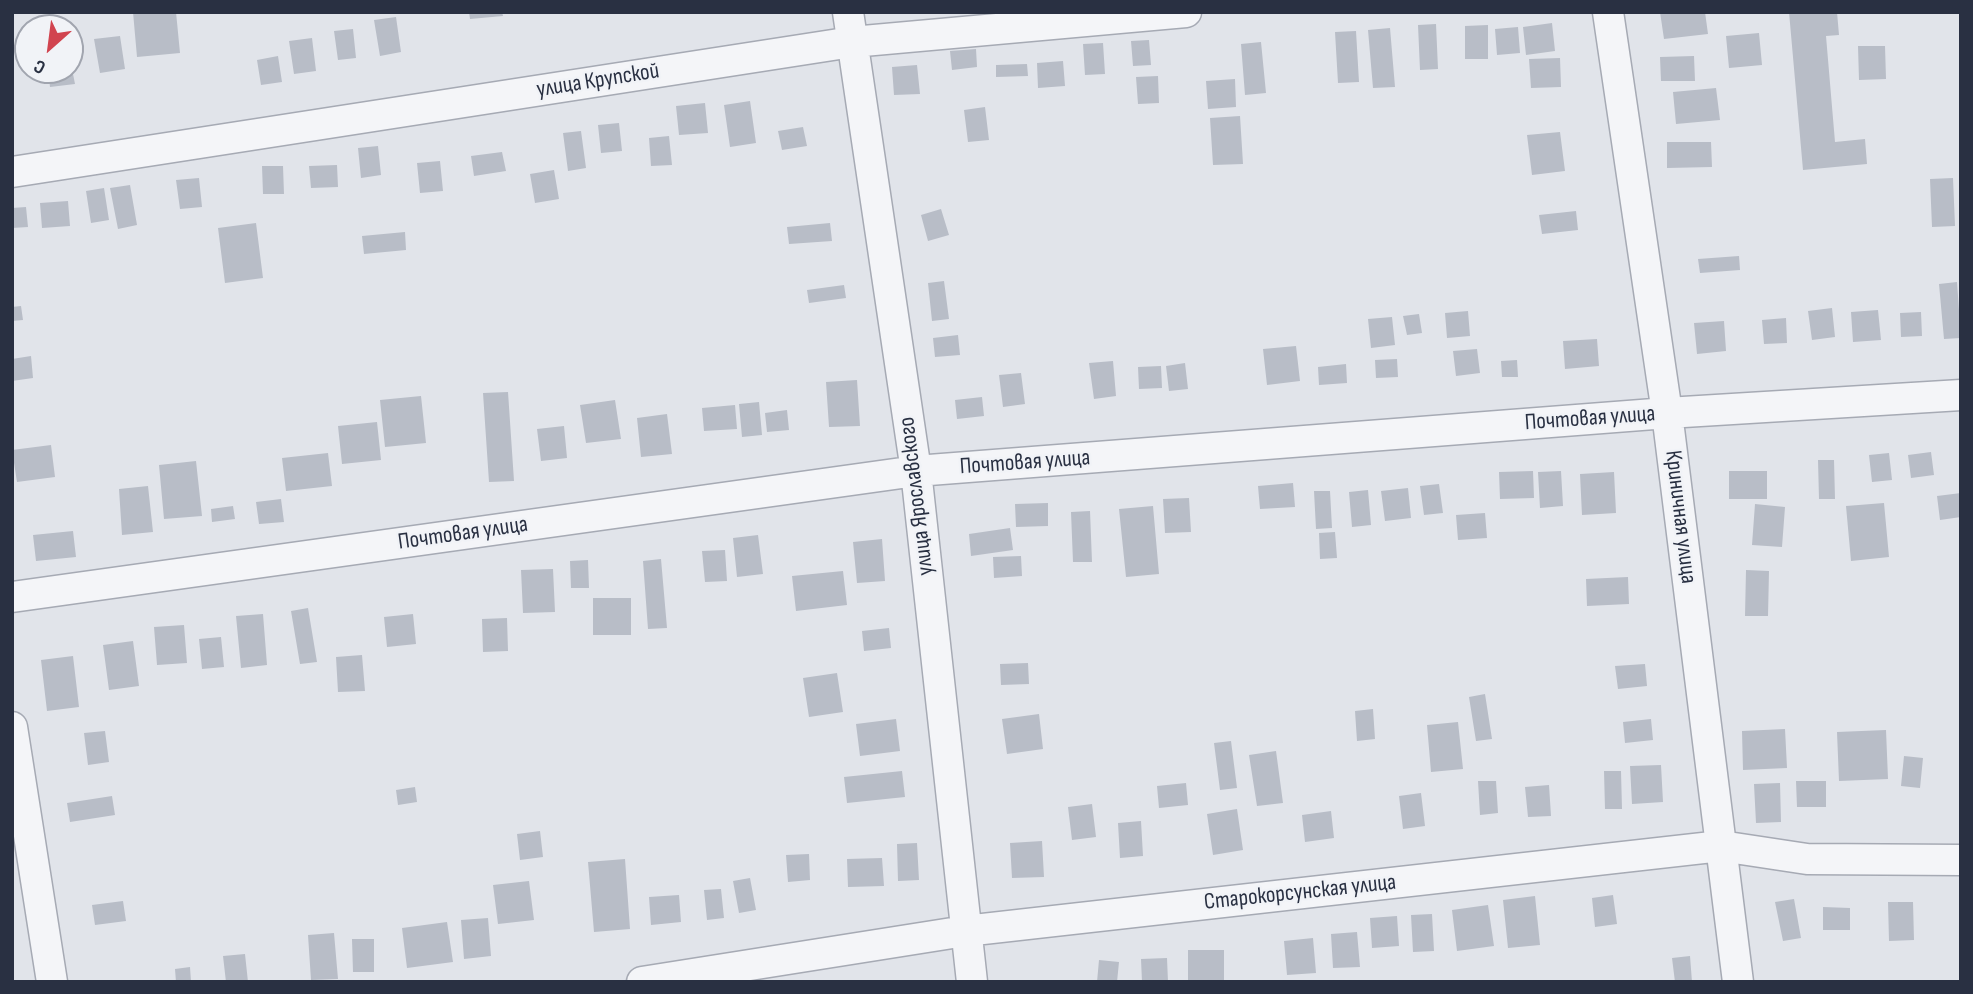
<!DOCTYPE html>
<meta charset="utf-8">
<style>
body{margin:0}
#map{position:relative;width:1973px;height:994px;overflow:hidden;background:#e1e4ea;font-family:"Sofia Sans Condensed",sans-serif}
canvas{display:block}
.frame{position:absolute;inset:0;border:14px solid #293042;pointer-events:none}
.north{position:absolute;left:14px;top:14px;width:70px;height:70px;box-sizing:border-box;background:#f1f3f7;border:2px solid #a1a5af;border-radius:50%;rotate:208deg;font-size:19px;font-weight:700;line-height:28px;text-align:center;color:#293042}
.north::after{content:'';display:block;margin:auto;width:24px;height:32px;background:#d1444f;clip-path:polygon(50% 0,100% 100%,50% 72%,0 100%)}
</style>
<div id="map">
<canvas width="1973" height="994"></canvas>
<div class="frame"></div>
<div class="north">С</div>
</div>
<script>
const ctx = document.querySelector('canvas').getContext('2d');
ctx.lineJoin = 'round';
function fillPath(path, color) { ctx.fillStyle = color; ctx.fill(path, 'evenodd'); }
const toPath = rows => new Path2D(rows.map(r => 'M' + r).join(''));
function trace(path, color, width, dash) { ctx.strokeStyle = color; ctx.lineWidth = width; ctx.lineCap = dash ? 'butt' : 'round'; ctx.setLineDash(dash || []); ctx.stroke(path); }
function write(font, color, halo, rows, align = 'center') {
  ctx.font = font + ' "Sofia Sans Condensed",sans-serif'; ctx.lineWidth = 5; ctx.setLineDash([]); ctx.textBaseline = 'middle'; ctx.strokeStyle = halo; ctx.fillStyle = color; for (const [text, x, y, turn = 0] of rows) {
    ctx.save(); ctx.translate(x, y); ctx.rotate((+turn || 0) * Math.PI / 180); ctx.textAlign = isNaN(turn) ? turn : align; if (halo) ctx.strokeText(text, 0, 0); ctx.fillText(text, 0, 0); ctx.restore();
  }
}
fillPath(toPath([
 [133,12,176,12,180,53,137,57],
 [469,12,502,12,503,16,470,19],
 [1660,12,1705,12,1708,34,1664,39],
 [1789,12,1837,12,1839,35,1826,36,1835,142,1865,139,1867,164,1803,170],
 [396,17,401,52,380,56,374,20],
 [1552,23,1555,51,1526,55,1523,27],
 [1436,24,1438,69,1420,70,1418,25],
 [1488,25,1488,59,1465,59,1465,26],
 [1518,27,1520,53,1497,55,1495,29],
 [1390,28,1395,87,1373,88,1368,30],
 [353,29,356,58,338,60,334,31],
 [1356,31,1359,82,1338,83,1335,32],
 [1759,33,1762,65,1729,68,1726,36],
 [120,36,125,69,100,73,94,39],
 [312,38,316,71,294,74,289,41],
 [1149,40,1151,65,1133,66,1131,41],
 [1261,42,1266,93,1245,95,1241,44],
 [1103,43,1105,74,1085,75,1083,44],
 [1858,46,1885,46,1886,79,1859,80],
 [976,49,977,67,952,70,950,51],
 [278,56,282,82,261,85,257,60],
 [1694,56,1695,81,1661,81,1660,57],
 [1560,58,1561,87,1531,88,1529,59],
 [70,59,75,84,50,87,48,70,70,70],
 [1063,61,1065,86,1038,88,1037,63],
 [1027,64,1028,76,996,77,996,65],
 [917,65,920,94,894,95,892,67],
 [1158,76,1159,103,1138,104,1136,77],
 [1235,79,1236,107,1208,109,1206,81],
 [1716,88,1720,120,1676,124,1673,92],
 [750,101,756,143,730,147,724,105],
 [705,103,708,133,679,135,676,106],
 [985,107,989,140,968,142,964,110],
 [1240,116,1243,164,1213,165,1210,118],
 [619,123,622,151,601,153,598,125],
 [803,127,807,146,782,150,778,131],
 [581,131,586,168,568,171,563,133],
 [1560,132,1565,171,1532,175,1527,135],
 [669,136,672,165,651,166,649,138],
 [1667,142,1711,142,1712,167,1667,168],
 [378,146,381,175,361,178,358,148],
 [502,152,506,171,474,176,471,156],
 [440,161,443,191,420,193,417,163],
 [337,165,338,187,311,188,309,166],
 [262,166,283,166,284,194,263,194],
 [554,170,559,199,535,203,530,174],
 [199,178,202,207,180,209,176,180],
 [1953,178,1955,226,1932,227,1930,179],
 [130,185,137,225,118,229,110,188],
 [104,188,109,220,91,223,86,191],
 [68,201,70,226,42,228,40,203],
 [26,207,28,227,12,228,12,208],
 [941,209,949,235,928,241,921,215],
 [1576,211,1578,230,1542,234,1539,215],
 [256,223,263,278,225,283,218,228],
 [830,223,832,241,789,244,787,227],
 [405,232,406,250,364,254,362,236],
 [1739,256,1740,270,1700,273,1698,259],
 [944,281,949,319,932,321,928,283],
 [1957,282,1961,338,1944,339,1939,284],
 [844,285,846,298,809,303,807,290],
 [21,306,23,320,12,321,12,307],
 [1832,308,1835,337,1812,340,1808,311],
 [1878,310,1881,340,1853,342,1851,312],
 [1468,311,1470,336,1447,338,1445,313],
 [1921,312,1922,336,1901,337,1900,313],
 [1419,314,1422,333,1407,335,1403,316],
 [1392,317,1395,345,1371,348,1368,319],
 [1786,318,1787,343,1764,344,1762,320],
 [1724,321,1726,351,1697,354,1694,323],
 [958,335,960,355,935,357,933,338],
 [1597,339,1599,366,1565,369,1563,341],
 [1296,346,1300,381,1267,385,1263,349],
 [1477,349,1480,373,1456,376,1453,351],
 [31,356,33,378,12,381,12,359],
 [1397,359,1398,377,1376,378,1375,360],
 [1517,360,1518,377,1502,377,1501,361],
 [1113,361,1116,396,1094,399,1089,363],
 [1185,363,1188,389,1169,391,1166,366],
 [1346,364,1347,383,1319,385,1318,367],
 [1161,366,1162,388,1139,389,1138,367],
 [1021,373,1025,404,1003,407,999,375],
 [857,380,860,426,829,427,826,382],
 [508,392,514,481,489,482,483,393],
 [421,396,426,443,385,447,380,400],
 [982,397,984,416,957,419,955,400],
 [615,400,621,439,586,443,580,405],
 [759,402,762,435,742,437,739,404],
 [735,405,737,429,704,431,702,408],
 [787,410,789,430,767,432,765,413],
 [667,414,672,454,641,457,637,418],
 [377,422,381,460,342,464,338,426],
 [564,426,567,458,541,461,537,429],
 [51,445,55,477,17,482,12,450],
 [1931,452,1934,475,1911,478,1908,455],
 [328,453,332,486,286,491,282,458],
 [1889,453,1892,480,1872,482,1869,455],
 [1818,460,1834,460,1835,499,1819,499],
 [196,461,202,516,164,519,159,465],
 [1533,471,1534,498,1500,499,1499,472],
 [1561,471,1563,506,1540,508,1538,472],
 [1729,471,1767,471,1767,499,1729,499],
 [1614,472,1616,513,1582,515,1580,474],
 [1293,483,1295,507,1260,509,1258,486],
 [1439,484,1443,513,1424,515,1420,486],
 [148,486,153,532,122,535,119,489],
 [1408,488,1411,518,1385,521,1381,491],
 [1368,490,1371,525,1352,527,1349,492],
 [1314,491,1330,491,1332,528,1316,529],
 [1961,493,1961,517,1940,520,1937,496],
 [1189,498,1191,532,1165,533,1163,499],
 [281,499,284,522,259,524,256,502],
 [1048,503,1048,526,1016,527,1015,504],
 [1884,503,1889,557,1851,561,1846,506],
 [1755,504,1785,507,1782,547,1752,545],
 [233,506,235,519,212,522,211,509],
 [1153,506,1159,574,1126,577,1119,509],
 [1090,511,1092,562,1073,562,1071,512],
 [1485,513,1487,538,1458,540,1456,515],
 [1010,528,1013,550,971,556,969,534],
 [73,531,76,557,36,561,33,535],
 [1335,532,1337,558,1320,559,1319,533],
 [758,535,763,574,737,577,733,538],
 [882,539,885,581,857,583,853,542],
 [725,550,727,581,705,582,702,551],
 [1021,556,1022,576,994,578,993,557],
 [661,559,667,628,648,629,643,561],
 [588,560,589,588,571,588,570,561],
 [553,569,555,612,523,613,521,570],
 [1746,570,1769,571,1768,616,1745,616],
 [843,571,847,605,796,611,792,576],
 [1628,577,1629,604,1587,606,1586,579],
 [593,598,631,598,631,635,593,635],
 [308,608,317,662,300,664,291,611],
 [263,614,267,665,241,668,236,616],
 [413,614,416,644,387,647,384,617],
 [507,618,508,651,483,652,482,619],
 [184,625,187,663,157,665,154,627],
 [889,628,891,648,864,651,862,631],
 [221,637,224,667,202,669,199,639],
 [133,641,139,686,109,690,103,645],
 [362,655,365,691,338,692,336,657],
 [73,656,79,707,47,711,41,660],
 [1028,663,1029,684,1001,685,1000,664],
 [1645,664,1647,686,1618,689,1615,666],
 [837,673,843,712,809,717,803,678],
 [1485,694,1492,739,1476,741,1469,697],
 [1373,709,1375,739,1357,741,1355,711],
 [1039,714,1043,749,1007,754,1002,719],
 [896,719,900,751,860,756,856,724],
 [1651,719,1653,740,1625,743,1623,722],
 [1458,722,1463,769,1431,772,1427,725],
 [1785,729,1787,768,1743,770,1742,731],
 [1886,730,1888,779,1839,781,1837,732],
 [105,731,109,762,88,765,84,733],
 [1231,741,1237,788,1220,790,1214,743],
 [1276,751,1283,803,1257,806,1249,755],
 [1904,756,1923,758,1920,788,1901,786],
 [1661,765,1663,802,1632,804,1630,766],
 [902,771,905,797,847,803,844,777],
 [1604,771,1621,771,1622,809,1605,809],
 [1478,781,1496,781,1498,813,1480,815],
 [1796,781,1826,781,1826,807,1797,807],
 [1186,783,1188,805,1159,808,1157,786],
 [1780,783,1781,822,1756,823,1754,784],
 [1549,785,1551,816,1528,817,1525,787],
 [415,787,417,802,398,805,396,790],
 [1421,793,1425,826,1403,829,1399,796],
 [112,796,115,815,70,822,67,803],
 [1092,804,1096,837,1072,840,1068,807],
 [1237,809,1243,850,1213,855,1207,814],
 [1331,811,1334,838,1305,842,1302,815],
 [1141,821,1143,856,1120,858,1118,823],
 [540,831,543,857,520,860,517,834],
 [1042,841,1044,877,1012,878,1010,843],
 [917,843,919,880,898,881,897,844],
 [809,854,810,880,788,882,786,855],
 [882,858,884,886,848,887,847,859],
 [625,859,630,929,594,932,588,862],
 [750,878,756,910,739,913,733,881],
 [529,881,534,920,498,924,493,885],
 [721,889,724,918,707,920,704,890],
 [679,895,681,922,651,925,649,897],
 [1613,895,1617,924,1595,927,1592,898],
 [1535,896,1540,945,1508,948,1503,900],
 [1794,899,1801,938,1783,941,1775,902],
 [123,901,126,921,95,925,92,905],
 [1888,902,1913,902,1914,940,1889,941],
 [1488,905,1494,946,1457,951,1452,910],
 [1823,907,1850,908,1850,930,1823,930],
 [1432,914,1434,951,1413,952,1411,915],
 [1397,916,1399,946,1372,948,1370,918],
 [488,918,491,956,464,959,461,920],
 [447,922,453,962,407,968,402,928],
 [1357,932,1360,967,1333,968,1331,934],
 [334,933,338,979,311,980,308,935],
 [1313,938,1316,973,1287,975,1284,941],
 [352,939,374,939,374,972,353,972],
 [1188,950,1224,950,1224,982,1188,982],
 [245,954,248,982,226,982,223,956],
 [1690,956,1692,982,1675,982,1672,958],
 [1167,958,1168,982,1142,982,1141,959],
 [1099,960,1119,962,1117,982,1097,982],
 [190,967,191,982,176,982,175,969]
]), '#b8bdc7');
const minor = toPath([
 [848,12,916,471,972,982],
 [1608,12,1667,413,1738,982],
 [12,172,852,42,1186,12],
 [12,597,916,471,1667,413,1961,395],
 [12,727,52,982],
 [642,982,965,931,1721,846,1807,859,1961,860]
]);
trace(minor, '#a6aab4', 33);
trace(minor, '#f4f5f8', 30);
write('23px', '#293042', '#f1f3f7', [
 ["улица Крупской",598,81,-9],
 ["Почтовая улица",1590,419,-4],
 ["Почтовая улица",1025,463,-4],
 ["улица Ярославского",917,496,-97],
 ["Криничная улица",1680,517,83],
 ["Почтовая улица",463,534,-8],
 ["Старокорсунская улица",1300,893,-6]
]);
</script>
